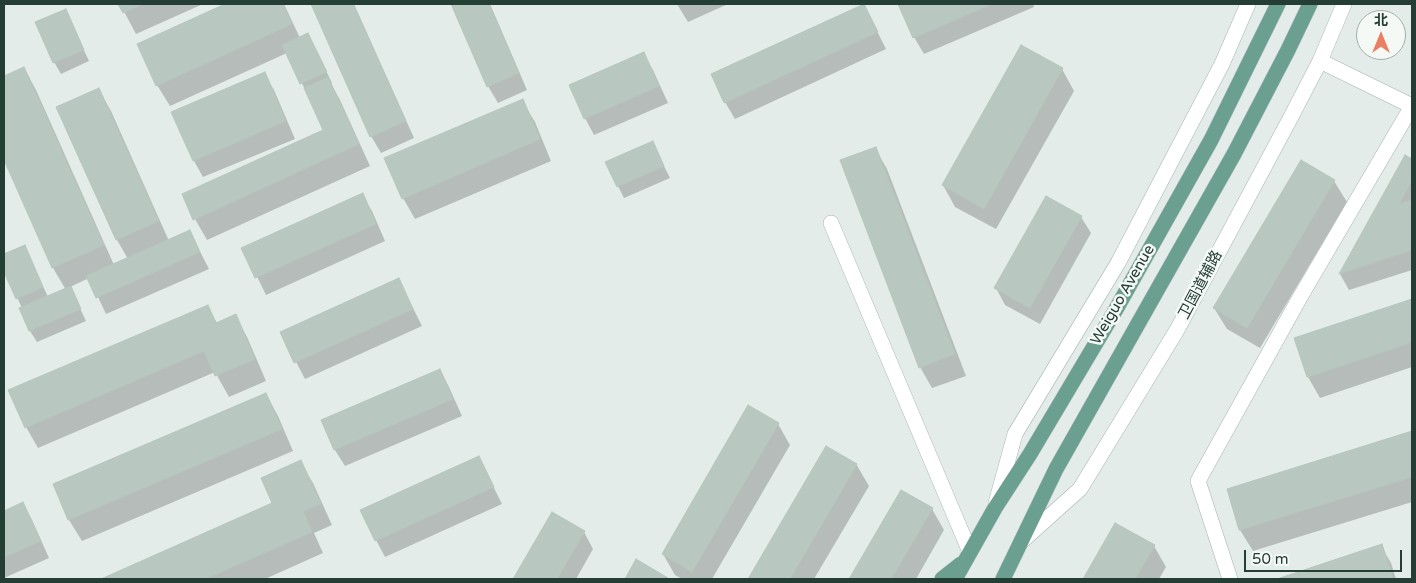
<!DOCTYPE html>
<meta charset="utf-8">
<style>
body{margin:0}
#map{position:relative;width:1416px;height:583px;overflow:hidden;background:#e3ece8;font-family:"Varela Round","Noto Sans SC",sans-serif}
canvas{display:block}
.frame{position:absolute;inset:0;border:5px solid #243d35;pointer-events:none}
.north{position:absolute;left:1356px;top:10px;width:50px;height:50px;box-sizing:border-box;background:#f4f9f6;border:1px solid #a1aea9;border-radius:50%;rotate:0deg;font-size:14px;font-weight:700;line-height:20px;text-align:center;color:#243d35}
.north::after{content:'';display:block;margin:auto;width:18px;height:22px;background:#ea7f64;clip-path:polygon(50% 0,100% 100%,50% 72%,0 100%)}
.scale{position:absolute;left:1244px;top:550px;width:158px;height:22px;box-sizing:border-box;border:2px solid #243d35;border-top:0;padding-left:6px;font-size:15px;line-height:18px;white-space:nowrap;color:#243d35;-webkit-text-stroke:4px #f4f9f6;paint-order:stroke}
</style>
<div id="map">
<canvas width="1416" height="583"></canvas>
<div class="frame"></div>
<div class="north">北</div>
<div class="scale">50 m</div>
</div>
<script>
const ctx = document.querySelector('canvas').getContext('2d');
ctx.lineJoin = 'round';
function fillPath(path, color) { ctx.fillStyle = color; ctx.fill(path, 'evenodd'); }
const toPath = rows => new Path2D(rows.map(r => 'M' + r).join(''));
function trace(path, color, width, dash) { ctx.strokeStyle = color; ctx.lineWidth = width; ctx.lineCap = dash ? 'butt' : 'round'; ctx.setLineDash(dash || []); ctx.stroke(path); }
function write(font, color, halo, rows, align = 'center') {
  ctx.font = font + ' "Varela Round","Noto Sans SC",sans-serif'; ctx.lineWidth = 5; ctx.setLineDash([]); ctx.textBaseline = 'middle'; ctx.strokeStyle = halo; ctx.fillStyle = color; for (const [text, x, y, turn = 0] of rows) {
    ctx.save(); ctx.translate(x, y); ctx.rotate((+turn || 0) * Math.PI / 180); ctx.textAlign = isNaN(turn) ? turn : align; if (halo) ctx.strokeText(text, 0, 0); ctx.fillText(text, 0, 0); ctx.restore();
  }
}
fillPath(toPath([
 [120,4,203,4,136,34],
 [228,4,284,4,300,38,308,34,314,46,332,83,331,84,340,100,370,166,207,240,195,219,325,130,287,53,170,106,157,85,139,44],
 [312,4,354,4,414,138,381,153,371,136],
 [453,4,490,4,527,90,498,103,488,86],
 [677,4,728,4,688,22],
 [899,4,1033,4,1034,7,924,54,914,37],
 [864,5,886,49,735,119,725,102],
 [65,10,89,61,61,74,54,62],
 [643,54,653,70,668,103,594,135,585,118],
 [24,68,36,90,114,265,128,259,117,240,58,108,99,90,111,111,169,241,190,232,209,269,106,314,89,278,70,287,86,321,37,342,30,331,21,309,22,308,4,269,4,256,25,247,48,297,66,290,53,268,4,157,4,77],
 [1062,69,1074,91,996,229,955,207,943,185],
 [264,74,274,90,295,139,203,177,194,161],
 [522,101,535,122,551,161,415,219,403,198],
 [652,142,670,178,624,198,618,186],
 [875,148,887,169,966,376,932,388,920,367],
 [1406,157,1412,161,1412,270,1349,290,1340,274],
 [1334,181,1347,202,1260,348,1227,329,1214,308],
 [362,195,372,211,385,241,266,295,243,248],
 [1081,217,1091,233,1040,324,1005,305,996,288],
 [399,280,422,326,305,379,281,333],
 [1412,300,1412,367,1320,398,1308,377,1295,339],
 [207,306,217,323,235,316,247,337,266,381,229,397,215,372,38,448,26,427],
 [440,370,449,387,462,416,345,466,335,450,322,421],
 [266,394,278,416,293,451,82,541,69,520,54,484],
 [778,424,790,445,712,579,682,579,675,575,663,554],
 [1412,433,1412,502,1253,551,1240,530,1228,490],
 [826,447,856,464,869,486,814,579,750,579],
 [479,458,502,504,385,557,376,540],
 [300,462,313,483,332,525,314,533,323,553,265,579,104,579,274,504],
 [902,491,932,509,944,530,916,579,850,579],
 [23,504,32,520,49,558,4,578,4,512],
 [552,514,584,532,593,549,576,579,515,579],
 [1116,524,1154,546,1166,567,1159,579,1084,579],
 [1381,546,1391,563,1396,579,1280,579]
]), '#0003');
const building = toPath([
 [118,4,143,4,123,13,118,4],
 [225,4,283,4,292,24,156,86,137,44,225,4],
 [311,4,353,4,406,121,370,137,311,4],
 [451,4,489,4,519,73,487,87,451,4],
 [864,4,878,32,724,103,711,74,864,4],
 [898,4,992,4,913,38,898,4],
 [66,9,84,50,53,63,35,22,66,9],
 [308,33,327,72,300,84,282,45,308,33],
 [1021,45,1063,68,984,209,942,185,1021,45],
 [644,52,659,86,584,119,569,85,644,52],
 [24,67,104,245,52,268,4,160,4,76,24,67],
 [265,72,286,121,193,161,171,112,265,72],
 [328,77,359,144,193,220,182,194,323,130,304,88,328,77],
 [99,88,159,221,116,240,56,107,99,88],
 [523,99,540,139,402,199,384,158,523,99],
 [653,141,664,166,617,187,605,162,653,141],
 [876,147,955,354,919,368,840,160,876,147],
 [1405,155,1412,159,1412,180,1399,204,1412,200,1412,250,1339,274,1405,155],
 [1301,160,1335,180,1247,328,1213,308,1301,160],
 [363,193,376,224,255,278,241,248,363,193],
 [1046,196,1082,216,1030,308,994,288,1046,196],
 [190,230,200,252,96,298,86,276,190,230],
 [25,245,43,287,16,299,4,272,4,254,25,245],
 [399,278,413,309,294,363,280,332,399,278],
 [71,286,81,309,29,331,19,308,71,286],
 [1412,299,1412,342,1307,377,1294,338,1412,299],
 [208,305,216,323,236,314,255,359,215,376,204,351,25,428,8,390,208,305],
 [440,369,453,399,334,450,321,420,440,369],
 [266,393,282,429,68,520,53,484,266,393],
 [748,405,779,423,692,572,662,554,748,405],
 [1412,431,1412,477,1239,530,1227,489,1412,431],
 [826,446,857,464,790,579,748,579,826,446],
 [479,456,494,487,375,541,360,510,479,456],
 [301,460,321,504,303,511,312,532,205,579,101,579,272,503,261,478,301,460],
 [901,490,933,508,891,579,849,579,901,490],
 [23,502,41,541,4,557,4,511,23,502],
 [552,512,585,531,557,579,513,579,552,512],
 [1115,523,1155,545,1135,579,1083,579,1115,523],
 [1382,544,1393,579,1277,579,1382,544],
 [636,559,668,578,667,579,625,579,636,559]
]);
fillPath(building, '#b9c7c1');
trace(building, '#b6c5be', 1);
const minor = toPath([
 [831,223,970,552],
 [996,503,1015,434,1118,263,1222,64,1248,4],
 [1022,541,1080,489,1177,330,1292,115,1320,61,1344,4],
 [1230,579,1198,481,1299,299,1412,106,1320,61]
]);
const major = toPath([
 [942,579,961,564],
 [955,579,995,508,1030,454,1115,311,1211,140,1278,4],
 [1003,579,1056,469,1234,154,1288,50,1310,4]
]);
trace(minor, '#a6b4af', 16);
trace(major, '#c2c9c6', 16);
trace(minor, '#fff', 15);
trace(major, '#6b9f8f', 15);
write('15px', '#243d35', '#f4f9f6', [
 ["卫国道辅路",1201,285,-62],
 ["Weiguo Avenue",1123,295,-60]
]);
</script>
